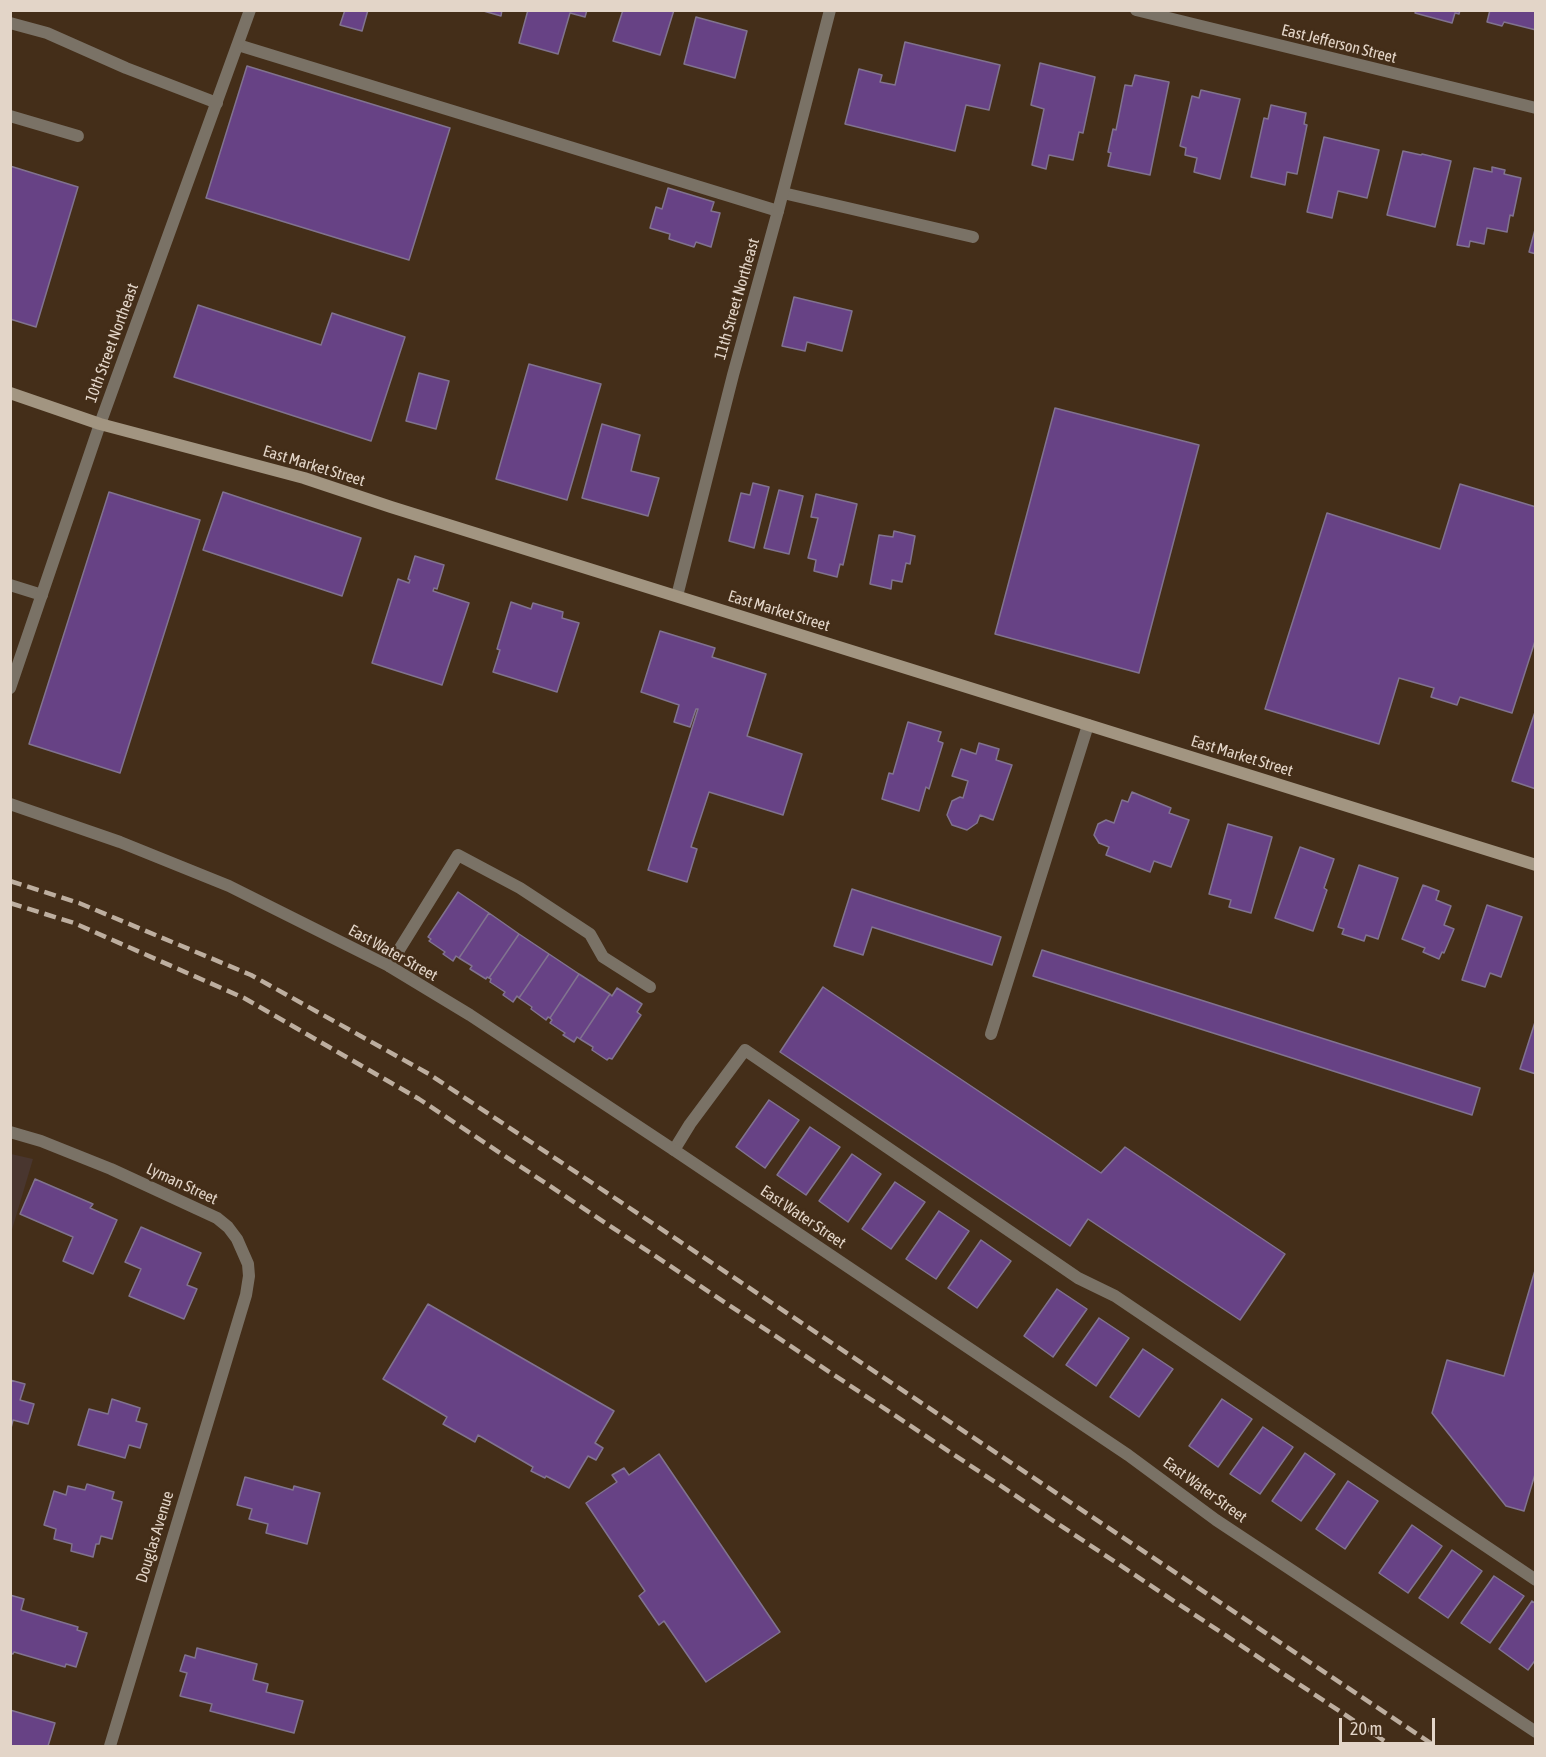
<!DOCTYPE html>
<style>
body{margin:0}
#map{position:relative;width:1546px;height:1757px;overflow:hidden;background:#442e19;font-family:"Asap Condensed",sans-serif}
canvas{display:block}
.frame{position:absolute;inset:0;border:12px solid #e3d5c8;pointer-events:none}
.scale{position:absolute;left:1339px;top:1718px;width:96px;height:27px;box-sizing:border-box;border:3px solid #e3d5c8;border-top:0;padding-left:8px;font-size:18px;line-height:21px;white-space:nowrap;color:#e3d5c8;-webkit-text-stroke:4px #442e19;paint-order:stroke}
</style>
<div id="map">
<canvas width="1546" height="1757"></canvas>
<div class="frame"></div>
<div class="scale">20 m</div>
</div>
<script>
const ctx = document.querySelector('canvas').getContext('2d');
ctx.lineJoin = 'round';
function fillPath(path, color) { ctx.fillStyle = color; ctx.fill(path, 'evenodd'); }
const toPath = rows => new Path2D(rows.map(r => 'M' + r).join(''));
function trace(path, color, width, dash) { ctx.strokeStyle = color; ctx.lineWidth = width; ctx.lineCap = dash ? 'butt' : 'round'; ctx.setLineDash(dash || []); ctx.stroke(path); }
function write(font, color, halo, rows, align = 'center') {
  ctx.font = font + ' "Asap Condensed",sans-serif'; ctx.lineWidth = 5; ctx.setLineDash([]); ctx.textBaseline = 'middle'; ctx.strokeStyle = halo; ctx.fillStyle = color; for (const [text, x, y, turn = 0] of rows) {
    ctx.save(); ctx.translate(x, y); ctx.rotate((+turn || 0) * Math.PI / 180); ctx.textAlign = isNaN(turn) ? turn : align; if (halo) ctx.strokeText(text, 0, 0); ctx.fillText(text, 0, 0); ctx.restore();
  }
}
fillPath(toPath([
 [11,1154,33,1159,11,1233,10,1154]
]), '#49362f');
const building = toPath([
 [345,10,368,10,362,31,340,25,345,10],
 [480,10,502,10,501,16,480,10],
 [528,10,587,10,585,17,570,13,558,54,519,43,528,10],
 [623,10,674,10,660,55,613,41,623,10],
 [1416,10,1460,10,1459,14,1455,13,1452,23,1415,13,1416,10],
 [1490,10,1536,10,1536,30,1504,22,1502,26,1487,22,1490,10],
 [696,17,747,31,735,78,684,64,696,17],
 [905,42,1000,65,989,110,966,105,955,151,845,124,859,69,882,75,880,82,895,85,905,42],
 [1040,63,1095,77,1083,133,1079,132,1073,160,1049,155,1046,169,1032,165,1044,109,1031,105,1040,63],
 [247,66,450,128,409,260,206,198,247,66],
 [1135,75,1169,82,1150,175,1108,166,1111,153,1108,152,1113,129,1116,130,1125,85,1132,86,1135,75],
 [1201,90,1240,99,1220,179,1194,172,1197,158,1185,155,1186,148,1180,146,1192,96,1199,98,1201,90],
 [1271,105,1306,113,1304,124,1307,125,1297,174,1287,172,1285,185,1251,177,1264,118,1268,119,1271,105],
 [1324,137,1379,150,1367,198,1338,191,1332,218,1307,212,1324,137],
 [1403,151,1421,155,1422,154,1451,161,1435,227,1387,215,1403,151],
 [10,166,78,187,36,327,10,319,10,166],
 [1492,167,1505,170,1504,174,1521,178,1513,216,1510,215,1507,232,1487,228,1484,244,1470,241,1469,247,1457,245,1474,168,1492,172,1492,167],
 [668,188,714,202,711,211,720,213,711,247,696,242,694,247,669,239,670,234,650,228,656,207,662,209,668,188],
 [1536,226,1536,254,1529,252,1536,226],
 [794,297,852,311,842,351,807,342,805,351,782,346,794,297],
 [198,305,321,345,332,313,405,337,371,441,174,377,198,305],
 [529,364,601,384,567,500,496,479,529,364],
 [419,373,449,381,436,429,406,421,419,373],
 [1055,408,1199,445,1139,673,995,634,1055,408],
 [602,424,640,435,631,471,659,478,648,516,582,498,602,424],
 [753,483,769,487,754,548,729,541,741,493,750,495,753,483],
 [1460,484,1536,507,1536,638,1512,713,1460,697,1457,705,1431,697,1434,688,1399,678,1379,744,1265,709,1327,513,1440,549,1460,484],
 [779,490,803,496,789,554,764,548,779,490],
 [109,492,200,520,120,773,29,744,109,492],
 [223,492,361,538,342,596,203,550,223,492],
 [816,494,857,504,843,565,840,564,837,577,814,571,816,560,808,558,818,518,811,517,816,494],
 [894,531,915,536,910,564,906,563,902,582,892,580,891,589,870,584,879,535,893,537,894,531],
 [415,556,444,565,437,589,434,588,433,591,469,603,442,685,372,663,398,579,409,583,410,580,408,579,415,556],
 [511,602,531,609,533,603,563,612,562,618,579,623,557,692,493,672,500,650,497,649,511,602],
 [660,631,715,648,712,657,766,674,747,736,802,754,783,815,709,792,691,847,697,849,687,882,648,870,698,709,696,709,690,727,674,722,679,705,641,692,660,631],
 [1536,709,1536,789,1512,781,1536,709],
 [908,722,941,732,938,741,943,743,929,789,926,787,919,811,882,799,889,773,893,774,908,722],
 [979,743,999,749,996,760,1012,765,993,820,980,815,977,823,967,830,952,825,947,815,952,801,960,797,963,798,968,781,952,776,961,749,976,754,979,743],
 [1132,792,1171,808,1169,813,1189,820,1171,867,1154,861,1150,872,1106,855,1109,847,1099,843,1094,835,1098,824,1106,820,1114,823,1122,800,1128,802,1132,792],
 [1228,824,1272,837,1251,913,1229,907,1231,900,1209,894,1228,824],
 [1300,847,1334,859,1324,888,1327,890,1313,931,1275,918,1300,847],
 [1359,865,1398,878,1378,939,1366,935,1364,941,1342,934,1344,929,1338,927,1359,865],
 [1423,885,1439,891,1436,900,1451,906,1444,925,1454,929,1444,953,1442,952,1439,959,1423,952,1425,948,1402,939,1423,885],
 [852,889,1001,937,992,965,872,927,863,955,834,946,852,889],
 [458,892,489,913,459,958,456,956,453,961,443,954,445,952,429,941,431,939,428,937,458,892],
 [1487,905,1522,917,1501,977,1490,973,1485,987,1462,980,1487,905],
 [489,913,519,934,489,978,487,977,486,979,470,969,472,966,459,958,489,913],
 [519,934,549,954,519,998,517,996,513,1002,503,995,505,992,490,982,491,979,489,978,519,934],
 [1042,950,1480,1088,1472,1115,1033,976,1042,950],
 [549,954,579,974,550,1018,548,1017,546,1020,531,1009,532,1007,519,998,549,954],
 [579,974,610,994,580,1039,577,1037,574,1042,563,1035,565,1033,550,1023,552,1020,550,1018,579,974],
 [823,987,1101,1173,1125,1147,1285,1254,1240,1320,1088,1219,1070,1246,780,1052,823,987],
 [617,988,642,1004,637,1012,641,1015,612,1059,609,1058,607,1060,592,1050,593,1047,580,1039,610,994,612,996,617,988],
 [1536,1019,1536,1074,1520,1069,1536,1019],
 [769,1100,799,1120,765,1168,736,1147,769,1100],
 [810,1127,840,1147,806,1195,777,1175,810,1127],
 [852,1154,881,1174,848,1222,819,1201,852,1154],
 [35,1179,93,1204,90,1208,117,1220,93,1274,63,1261,73,1237,20,1214,35,1179],
 [895,1182,925,1202,891,1249,862,1229,895,1182],
 [939,1211,969,1231,936,1279,906,1259,939,1211],
 [141,1227,201,1253,187,1285,197,1289,184,1319,129,1296,141,1269,125,1262,141,1227],
 [981,1240,1011,1261,977,1308,948,1288,981,1240],
 [1536,1267,1536,1471,1524,1511,1506,1506,1432,1413,1447,1360,1504,1376,1536,1267],
 [1057,1289,1087,1309,1053,1357,1024,1336,1057,1289],
 [428,1304,614,1411,595,1443,603,1448,596,1460,588,1456,569,1488,546,1476,545,1478,531,1471,533,1467,478,1435,475,1442,443,1424,447,1417,383,1379,428,1304],
 [1099,1318,1129,1338,1096,1386,1066,1365,1099,1318],
 [1143,1349,1173,1369,1139,1417,1110,1397,1143,1349],
 [10,1380,25,1384,20,1400,34,1404,28,1424,13,1420,11,1428,10,1380],
 [112,1399,140,1408,136,1421,147,1424,140,1448,129,1445,125,1458,78,1445,89,1409,108,1414,112,1399],
 [1222,1399,1252,1419,1218,1467,1189,1446,1222,1399],
 [1263,1427,1293,1447,1260,1494,1230,1474,1263,1427],
 [1305,1453,1335,1474,1301,1521,1272,1501,1305,1453],
 [659,1454,780,1632,706,1682,664,1621,659,1625,639,1596,645,1591,586,1503,617,1482,612,1475,624,1468,629,1475,659,1454],
 [245,1477,293,1490,294,1486,320,1493,307,1544,266,1533,268,1524,249,1519,252,1509,237,1505,245,1477],
 [1348,1481,1378,1501,1345,1549,1316,1529,1348,1481],
 [87,1484,114,1492,112,1499,122,1502,112,1539,101,1536,99,1544,96,1544,93,1557,71,1551,72,1544,54,1539,56,1529,44,1525,54,1491,66,1495,68,1486,85,1490,87,1484],
 [1412,1525,1442,1546,1408,1593,1379,1573,1412,1525],
 [1452,1550,1482,1571,1448,1618,1419,1598,1452,1550],
 [1494,1576,1524,1596,1490,1643,1461,1623,1494,1576],
 [10,1595,24,1599,21,1610,78,1627,77,1630,87,1633,76,1667,66,1664,65,1667,14,1652,13,1654,10,1653,10,1595],
 [1532,1601,1536,1604,1536,1659,1528,1670,1499,1649,1532,1601],
 [197,1648,257,1664,253,1680,268,1684,266,1692,303,1701,294,1733,210,1711,212,1704,180,1696,187,1673,180,1671,185,1655,195,1658,197,1648],
 [10,1710,55,1723,48,1746,10,1746,10,1710]
]);
fillPath(building, '#674285');
trace(building, '#81738f', 1.5);
trace(toPath([
 [10,23,47,33,126,68,217,103],
 [238,45,778,211],
 [10,116,78,136],
 [783,193,973,237],
 [10,585,42,595],
 [389,966,458,855,520,888,590,934,603,957,650,987],
 [991,1034,1088,725],
 [674,1150,690,1124,745,1050,1078,1278,1115,1296,1536,1580]
]), '#7a7266', 12);
trace(toPath([
 [1136,10,1536,108],
 [677,596,733,375,778,211,830,10],
 [10,804,120,842,229,886,389,966,470,1015,674,1150,1128,1455,1216,1520,1536,1732],
 [10,1132,41,1141,111,1169,217,1218,228,1227,237,1239,248,1264,249,1276,246,1295,110,1746]
]), '#7a7266', 12);
trace(toPath([
 [10,688,100,424,250,10]
]), '#7a7266', 12);
trace(toPath([
 [10,393,100,424,304,478,391,507,1536,865]
]), '#a29581', 12);
trace(toPath([
 [10,881,79,903,251,975,429,1074,1435,1746],
 [10,903,74,923,244,998,419,1099,1392,1746]
]), '#bdae9f', 4.5, [12, 6]);
write('16px', '#e3d5c8', '#442e19', [
 ["East Jefferson Street",1339,44,14],
 ["11th Street Northeast",737,299,-74],
 ["10th Street Northeast",112,343,-70],
 ["East Market Street",314,466,17],
 ["East Market Street",779,611,17],
 ["East Market Street",1242,756,17],
 ["East Water Street",393,953,29],
 ["Lyman Street",182,1184,25],
 ["East Water Street",803,1217,34],
 ["East Water Street",1205,1490,36],
 ["Douglas Avenue",155,1537,-73]
]);
</script>
